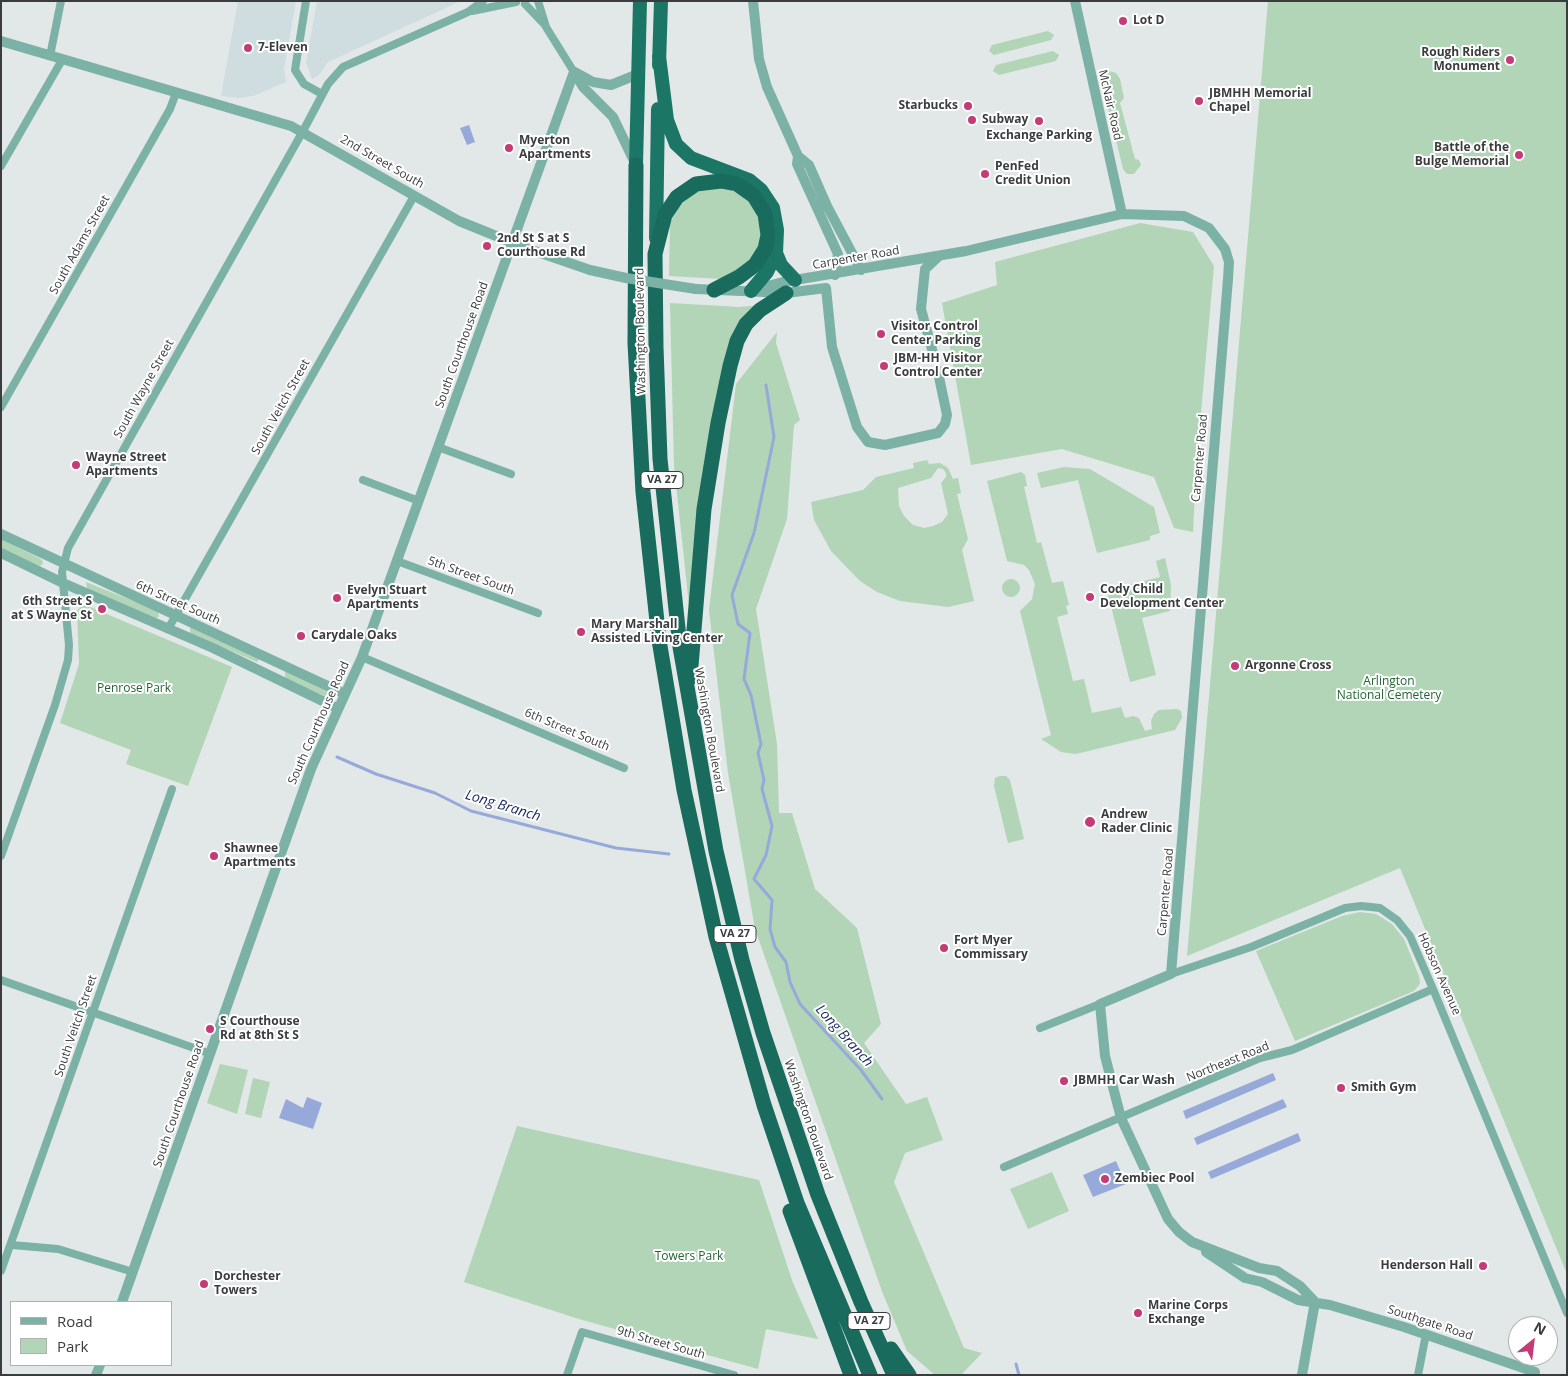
<!DOCTYPE html>
<style>
body{margin:0}
#map{position:relative;width:1568px;height:1376px;overflow:hidden;background:#e2e7e8;font-family:"Open Sans",sans-serif}
canvas{display:block}
.frame{position:absolute;inset:0;border:2px solid #3a3c3d;pointer-events:none}
.legend{position:absolute;left:10px;top:1301px;width:162px;height:65px;box-sizing:border-box;background:#fff;border:1px solid #b0b1b1;margin:0;padding:6px 9px;list-style:none;font-size:15px;color:#3a3c3d}
.legend li{display:flex;align-items:center;gap:10px;height:25px}
.legend b{width:25px;border:1px solid #b0b1b1}
.north{position:absolute;left:1508px;top:1316px;width:50px;height:50px;box-sizing:border-box;background:#fff;border:1px solid #b0b1b1;border-radius:50%;rotate:29deg;font-size:14px;font-weight:700;line-height:20px;text-align:center;color:#3a3c3d}
.north::after{content:'';display:block;margin:auto;width:18px;height:22px;background:#c43b75;clip-path:polygon(50% 0,100% 100%,50% 72%,0 100%)}
</style>
<div id="map">
<canvas width="1568" height="1376"></canvas>
<div class="frame"></div>
<ul class="legend">
<li><b style="height:6px;background:#7cb2a6"></b>Road</li>
<li><b style="height:14px;background:#b1d5b6"></b>Park</li>
</ul>
<div class="north">N</div>
</div>
<script>
const ctx = document.querySelector('canvas').getContext('2d');
ctx.lineJoin = 'round';
function fillPath(path, color) { ctx.fillStyle = color; ctx.fill(path, 'evenodd'); }
const toPath = rows => new Path2D(rows.map(r => 'M' + r).join(''));
function trace(path, color, width, dash) { ctx.strokeStyle = color; ctx.lineWidth = width; ctx.lineCap = dash ? 'butt' : 'round'; ctx.setLineDash(dash || []); ctx.stroke(path); }
function write(font, color, halo, rows, align = 'center') {
  ctx.font = font + ' "Open Sans",sans-serif'; ctx.lineWidth = 4; ctx.setLineDash([]); ctx.textBaseline = 'middle'; ctx.strokeStyle = halo; ctx.fillStyle = color; for (const [text, x, y, turn = 0] of rows) {
    ctx.save(); ctx.translate(x, y); ctx.rotate((+turn || 0) * Math.PI / 180); ctx.textAlign = isNaN(turn) ? turn : align; if (halo) ctx.strokeText(text, 0, 0); ctx.fillText(text, 0, 0); ctx.restore();
  }
}
fillPath(toPath([
 [238,1,296,1,284,69,286,82,253,96,239,98,221,96],
 [317,1,461,1,328,62,319,75,312,79,306,62]
]), '#cfdde0');
fillPath(toPath([
 [1268,1,1567,1,1567,1274,1400,868,1187,956],
 [1048,31,1054,35,1051,40,994,55,989,51,992,45],
 [1053,51,1059,55,1056,61,999,75,993,71,996,65],
 [1109,71,1116,73,1120,79,1124,98,1120,103,1135,159,1139,160,1141,165,1134,174,1127,174,1123,169,1102,83,1102,75],
 [727,187,751,202,763,226,762,245,748,267,722,279,669,276,670,223,682,201,702,189],
 [1140,223,1193,232,1214,266,1196,469,1193,532,1174,528,1154,477,1062,449,971,465,942,303,997,285,995,262],
 [670,303,739,307,761,305,742,321,689,605,674,466],
 [777,332,776,343,800,420,794,425,787,519,756,609,777,744,779,813,792,813,815,889,857,928,881,1024,864,1043,906,1104,927,1097,943,1140,905,1153,894,1182,964,1348,982,1353,961,1375,935,1375,907,1351,883,1294,755,929,728,773,709,610,736,384],
 [927,460,929,464,940,463,948,468,953,479,958,478,961,493,957,494,968,539,962,550,974,601,948,607,900,601,877,592,860,581,831,551,814,520,811,502,863,490,876,477,914,468,913,463],
 [938,468,943,469,946,473,946,477,941,483,948,514,942,522,933,526,924,528,913,525,904,516,899,506,898,488,931,478],
 [1064,467,1090,469,1154,507,1160,533,1150,536,1150,540,1097,553,1078,480,1041,488,1037,473],
 [1021,472,1025,475,1027,486,1024,487,1037,543,1041,542,1052,583,1063,581,1069,605,1066,606,1068,614,1057,617,1073,681,1084,679,1092,713,1121,707,1125,718,1133,716,1139,718,1145,731,1152,729,1151,721,1154,714,1159,710,1177,709,1181,711,1182,718,1175,730,1076,754,1061,752,1041,739,1051,735,1020,611,1032,599,1035,584,1029,570,1024,565,1007,561,987,481],
 [1,539,41,559,43,562,42,565,39,566,1,548],
 [1165,558,1171,585,1170,611,1142,618,1156,675,1130,682,1107,590,1160,577,1156,561],
 '1002 588a9 9 0 1 1 18 0a9 9 0 1 1-18 0Z',
 [86,582,158,611,159,617,156,618,87,589],
 [83,604,232,667,188,786,126,764,131,750,60,723,79,664,77,611],
 [190,627,259,659,257,662,190,633],
 [288,671,327,690,327,695,324,696,285,678,285,672],
 [1000,776,1006,776,1010,780,1024,839,1008,843,994,786,995,778],
 [1360,912,1376,914,1392,924,1404,939,1419,976,1420,984,1414,991,1295,1041,1256,951,1342,916],
 [220,1064,248,1070,237,1114,207,1103],
 [253,1078,270,1082,261,1118,245,1114],
 [517,1126,759,1180,793,1283,818,1339,766,1329,758,1369,579,1319,464,1282],
 [1052,1172,1069,1211,1028,1229,1010,1189]
]), '#b1d5b6');
fillPath(toPath([
 [469,125,475,142,467,145,460,128],
 [1273,1073,1276,1080,1186,1119,1183,1111],
 [307,1097,322,1103,313,1129,279,1118,286,1099,303,1108],
 [1283,1099,1287,1107,1197,1145,1194,1138],
 [1298,1133,1301,1141,1211,1179,1208,1172],
 [1116,1161,1126,1184,1093,1197,1083,1175]
]), '#97a9d9');
trace(toPath([
 [766,385,774,437,754,533,732,595,738,624,750,633,744,679,751,695,761,744,758,753,764,780,762,789,772,826,766,855,754,879,772,900,770,929,775,947,786,962,790,982,800,1004,861,1070,882,1099],
 [337,757,376,774,435,793,471,811,616,848,669,854],
 [1016,1364,1019,1375]
]), '#97a9d9', 3);
trace(toPath([
 [933,353,939,377]
]), '#c0c5c6', 10, [10, 5]);
trace(toPath([
 [306,1,295,70,304,84,322,94],
 [538,1,546,27,574,72],
 [525,4,545,25],
 [472,11,516,2],
 [50,56,61,1],
 [1,166,62,60],
 [1,407,170,109,176,93],
 [438,447,511,474],
 [363,480,419,501],
 [397,561,538,613],
 [168,629,414,196],
 [362,657,624,768],
 [1,856,55,705,68,660,69,645,62,572,68,548,303,131,328,84,343,67,468,12,483,1],
 [1171,974,1251,947,1345,908,1361,906,1380,908,1397,920,1410,936,1433,989,1567,1313],
 [1,980,211,1054],
 [1040,1028,1100,1004],
 [1004,1167,1260,1058,1292,1050,1433,989],
 [12,1245,58,1249,133,1272],
 [1,1271,172,789],
 [567,1375,582,1332,734,1375],
 [1418,1375,1426,1334]
]), '#7cb2a6', 8);
trace(toPath([
 [753,1,759,59,767,87,798,156,797,164,838,254,835,275],
 [1075,1,1122,214],
 [1,41,291,126,459,221,526,248,590,270],
 [574,72,583,87,613,117,635,163],
 [575,72,593,82,611,85,638,74],
 [798,156,809,165,827,206,861,270],
 [696,289,786,293,826,288,832,347,857,427,868,442,885,445,938,433,945,424,947,415,939,377],
 [752,290,783,282,966,251,1122,214,1184,216,1209,228,1225,249,1229,262,1228,279,1171,974,1100,1004,1105,1056,1121,1118,1168,1219,1179,1232,1192,1242,1259,1268,1277,1271,1300,1286,1315,1302],
 [933,353,921,309,925,269,938,257],
 [1,534,345,694],
 [1,553,63,583,213,648,337,708],
 [1206,1252,1245,1278,1262,1282,1298,1300,1330,1305,1404,1327,1535,1372],
 [122,1302,311,769,362,657,574,72],
 [96,1375,100,1365],
 [1302,1375,1315,1302]
]), '#7cb2a6', 10);
trace(toPath([
 [659,56,667,120,676,144,691,158,749,180,761,190,773,208,777,230,776,253,767,272,751,291],
 [659,65,661,1],
 [636,165,640,1],
 [656,238,658,109],
 [776,253,781,265,795,280]
]), '#1c7666', 14);
trace(toPath([
 [636,165,635,343,643,492,659,640,684,790,716,937,764,1105,797,1203,870,1375],
 [714,290,739,277,755,265,765,249,768,235,765,214,754,196,737,184,721,181,696,184,677,197,665,215,655,254,656,347,660,459,680,647,716,851,742,960,763,1033,818,1195,861,1302,894,1375],
 [690,678,704,509,718,423,730,366,737,341,746,324,760,310,786,293],
 [790,1211,851,1375],
 [891,1349,909,1375]
]), '#186b5d', 15);
trace(toPath([
 [590,270,626,278,696,289]
]), '#7cb2a6', 10);
for (const [x, y, r, color] of [
 [1123,21,5,"#c43b75"],
 [248,48,5,"#c43b75"],
 [1510,60,5,"#c43b75"],
 [1199,101,5,"#c43b75"],
 [968,106,5,"#c43b75"],
 [972,120,5,"#c43b75"],
 [1039,121,5,"#c43b75"],
 [509,148,5,"#c43b75"],
 [1519,155,5,"#c43b75"],
 [985,174,5,"#c43b75"],
 [487,246,5,"#c43b75"],
 [881,334,5,"#c43b75"],
 [884,366,5,"#c43b75"],
 [76,465,5,"#c43b75"],
 [1090,597,5,"#c43b75"],
 [337,598,5,"#c43b75"],
 [102,609,5,"#c43b75"],
 [581,632,5,"#c43b75"],
 [301,636,5,"#c43b75"],
 [1235,666,5,"#c43b75"],
 [1090,822,6,"#c43b75"],
 [214,856,5,"#c43b75"],
 [944,948,5,"#c43b75"],
 [210,1029,5,"#c43b75"],
 [1064,1081,5,"#c43b75"],
 [1341,1088,5,"#c43b75"],
 [1105,1179,5,"#c43b75"],
 [1483,1266,5,"#c43b75"],
 [204,1284,5,"#c43b75"],
 [1138,1313,5,"#c43b75"]
]) { const dot = new Path2D(); dot.arc(x, y, r, 0, 2 * Math.PI); ctx.fillStyle = color; ctx.fill(dot); trace(dot, '#fff', 2); }
for (const [x, y, w] of [
 [662,480,42],
 [735,934,42],
 [869,1321,42]
]) { const box = new Path2D(); box.roundRect(x - w / 2, y - 8.5, w, 17, 4); ctx.fillStyle = '#fff'; ctx.fill(box); trace(box, '#3a3c3d', 1); }
write('bold 11px', '#3a3c3d', null, [
 ["VA 27",662,480],
 ["VA 27",735,934],
 ["VA 27",869,1321]
]);
write('bold 12px', '#3a3c3d', '#fff', [
 ["Lot D",1133,21],
 ["7-Eleven",258,48],
 ["Rough Riders",1500,53,"right"],
 ["Monument",1500,67,"right"],
 ["JBMHH Memorial",1209,94],
 ["Chapel",1209,108],
 ["Starbucks",958,106,"right"],
 ["Subway",982,120],
 ["Exchange Parking",1039,136,"center"],
 ["Myerton",519,141],
 ["Apartments",519,155],
 ["Battle of the",1509,148,"right"],
 ["Bulge Memorial",1509,162,"right"],
 ["PenFed",995,167],
 ["Credit Union",995,181],
 ["2nd St S at S",497,239],
 ["Courthouse Rd",497,253],
 ["Visitor Control",891,327],
 ["Center Parking",891,341],
 ["JBM-HH Visitor",894,359],
 ["Control Center",894,373],
 ["Wayne Street",86,458],
 ["Apartments",86,472],
 ["Cody Child",1100,590],
 ["Development Center",1100,604],
 ["Evelyn Stuart",347,591],
 ["Apartments",347,605],
 ["6th Street S",92,602,"right"],
 ["at S Wayne St",92,616,"right"],
 ["Mary Marshall",591,625],
 ["Assisted Living Center",591,639],
 ["Carydale Oaks",311,636],
 ["Argonne Cross",1245,666],
 ["Andrew",1101,815],
 ["Rader Clinic",1101,829],
 ["Shawnee",224,849],
 ["Apartments",224,863],
 ["Fort Myer",954,941],
 ["Commissary",954,955],
 ["S Courthouse",220,1022],
 ["Rd at 8th St S",220,1036],
 ["JBMHH Car Wash",1074,1081],
 ["Smith Gym",1351,1088],
 ["Zembiec Pool",1115,1179],
 ["Henderson Hall",1473,1266,"right"],
 ["Dorchester",214,1277],
 ["Towers",214,1291],
 ["Marine Corps",1148,1306],
 ["Exchange",1148,1320]
], 'left');
write('12px', '#3a3c3d', '#fff', [
 ["McNair Road",1110,105,77],
 ["2nd Street South",382,162,30],
 ["South Adams Street",80,245,-61],
 ["Carpenter Road",856,258,-10],
 ["Washington Boulevard",641,331,-91],
 ["South Courthouse Road",462,345,-70],
 ["South Wayne Street",144,389,-61],
 ["South Veitch Street",281,407,-61],
 ["Carpenter Road",1200,458,-85],
 ["5th Street South",471,576,20],
 ["6th Street South",178,603,24],
 ["South Courthouse Road",319,723,-66],
 ["6th Street South",567,730,23],
 ["Washington Boulevard",709,730,80],
 ["Carpenter Road",1166,892,-85],
 ["Hobson Avenue",1439,974,66],
 ["South Veitch Street",76,1026,-71],
 ["Northeast Road",1228,1062,-22],
 ["South Courthouse Road",179,1104,-71],
 ["Washington Boulevard",808,1120,71],
 ["Southgate Road",1430,1323,18],
 ["9th Street South",661,1343,16]
]);
write('12px', '#236432', '#fff', [
 ["Arlington",1389,682],
 ["National Cemetery",1389,696],
 ["Penrose Park",134,689],
 ["Towers Park",689,1257]
]);
write('italic 14px', '#17265f', '#fff', [
 ["Long Branch",503,806,17],
 ["Long Branch",844,1036,48]
]);
</script>
